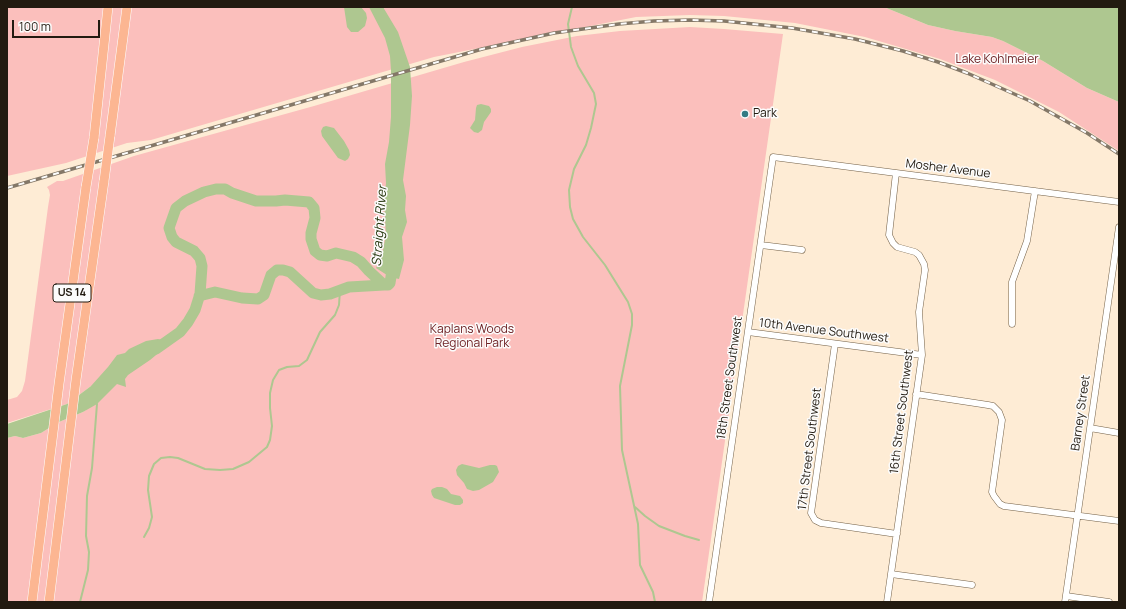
<!DOCTYPE html>
<style>
body{margin:0}
#map{position:relative;width:1126px;height:609px;overflow:hidden;background:#feecd5;font-family:Manrope,sans-serif}
canvas{display:block}
.frame{position:absolute;inset:0;border:8px solid #221a10;pointer-events:none}
.scale{position:absolute;left:12px;top:20px;width:88px;height:18px;box-sizing:border-box;border:2px solid #221a10;border-top:0;padding-left:5px;font-size:12px;line-height:14px;white-space:nowrap;color:#221a10;-webkit-text-stroke:3px #fcfcfc;paint-order:stroke}
</style>
<div id="map">
<canvas width="1126" height="609"></canvas>
<div class="frame"></div>
<div class="scale">100 m</div>
</div>
<script>
const ctx = document.querySelector('canvas').getContext('2d');
ctx.lineJoin = 'round';
function fillPath(path, color) { ctx.fillStyle = color; ctx.fill(path, 'evenodd'); }
const toPath = rows => new Path2D(rows.map(r => 'M' + r).join(''));
function trace(path, color, width, dash) { ctx.strokeStyle = color; ctx.lineWidth = width; ctx.lineCap = dash ? 'butt' : 'round'; ctx.setLineDash(dash || []); ctx.stroke(path); }
function write(font, color, halo, rows, align = 'center') {
  ctx.font = font + ' Manrope,sans-serif'; ctx.lineWidth = 3; ctx.setLineDash([]); ctx.textBaseline = 'middle'; ctx.strokeStyle = halo; ctx.fillStyle = color; for (const [text, x, y, turn = 0] of rows) {
    ctx.save(); ctx.translate(x, y); ctx.rotate((+turn || 0) * Math.PI / 180); ctx.textAlign = isNaN(turn) ? turn : align; if (halo) ctx.strokeText(text, 0, 0); ctx.fillText(text, 0, 0); ctx.restore();
  }
}
fillPath(toPath([
 [7,7,884,7,928,25,955,31,992,37,1003,41,1043,61,1087,88,1119,102,1119,151,1059,112,995,80,940,59,865,37,795,23,724,16,690,15,636,17,434,57,151,140,127,143,66,163,7,176],
 [690,27,724,29,783,34,702,602,7,602,7,438,15,436,23,438,41,433,59,422,83,412,86,410,91,386,67,404,7,423,7,400,17,397,22,391,25,381,48,207,50,195,49,190,47,187,57,181,63,181,134,156,314,106,464,62,522,47,577,36,620,31]
]), '#fbbfbc');
fillPath(toPath([
 [344,7,361,7,366,13,367,18,365,26,358,32,351,32,347,27],
 [369,7,383,7,398,32,410,67,412,96,410,125,403,180,406,196,405,210,407,222,402,237,404,260,399,279,390,277,376,268,380,261,382,255,386,235,384,202,386,183,385,164,389,142,391,117,391,71,390,56,385,38],
 [884,7,1119,7,1119,102,1087,88,1043,61,1003,41,992,37,955,31,928,25],
 [481,104,489,106,491,109,491,112,484,122,482,130,478,133,474,132,470,128,475,120,476,108,477,105],
 [326,126,334,128,344,141,349,150,350,155,348,159,345,161,338,158,322,136,321,131,323,127],
 [158,339,168,341,161,351,150,360,128,375,125,379,126,387,117,384,97,404,83,412,59,422,41,433,23,438,15,436,7,438,7,424,67,404,91,386,108,367,117,355,125,353,129,349,146,341],
 [462,464,479,468,490,465,495,465,497,466,499,472,493,482,479,490,473,491,467,489,464,483,457,475,456,470,458,466],
 [437,487,442,487,447,489,451,494,460,496,463,500,463,503,460,505,455,505,434,498,432,495,431,491,432,489]
]), '#aec790');
trace(toPath([
 [572,7,568,24,571,47,578,66,594,93,596,104,591,128,586,145,574,169,569,190,570,207,573,219,583,237,605,265,628,302,632,314,632,325,620,386,622,450,638,524,640,565,653,592,655,602],
 [635,507,645,516,659,526,685,536,699,540],
 [144,537,149,528,152,517,148,490,149,476,154,464,161,458,170,457,178,458,205,469,220,470,233,469,249,462,267,447,270,440,272,426,270,408,270,393,273,380,279,370,287,367,299,366,307,360,320,332,335,315,339,305,340,290],
 [80,602,88,570,89,552,86,536,87,496,92,468,97,404]
]), '#aec790', 2);
trace(toPath([
 [199,296,215,292,242,298,258,299,264,295,271,275,277,270,283,270,290,272,313,293,321,295,330,294,349,287,384,285],
 [156,349,180,332,188,322,195,310,200,294,202,266,200,258,194,251,176,242,172,237,169,228,176,208,185,201,204,192,216,189,225,189,232,193,256,201,276,201,285,200,309,202,314,208,315,218,311,233,311,239,315,251,320,255,327,256,336,253,353,257,361,262,369,271,384,285,388,285,390,283,393,264]
]), '#aec790', 11);
const minor = toPath([
 [761,245,802,250],
 [1012,324,1012,282,1027,241,1035,191],
 [748,332,922,355],
 [835,344,811,513,815,520,821,523,897,534],
 [916,394,988,405,993,406,999,412,1002,420,992,492,994,496,1000,504,1004,506,1119,521],
 [1090,428,1119,433],
 [891,574,972,585],
 [1066,596,1109,602],
 [709,602,773,157,1119,202],
 [887,602,922,355,919,312,925,270,924,264,919,255,915,252,897,247,893,243,889,235,896,173],
 [1065,602,1119,227]
]);
const highway = toPath([
 [110,136,127,7],
 [94,138,108,7],
 [32,602,59,384,86,187],
 [49,602,76,380,104,181]
]);
trace(minor, '#736047', 7);
trace(highway, '#fff', 10);
trace(minor, '#fff', 6);
trace(highway, '#fcb692', 9);
const rail = toPath([
 [7,188,482,49,554,33,619,24,654,21,690,20,724,21,792,28,855,39,903,51,938,62,967,73,1030,101,1087,133,1119,154]
]);
trace(rail, '#847868', 3.5);
trace(rail, '#fcfcfc', 2, [6]);
const highwayBridge = toPath([
 [104,181,110,136],
 [86,187,94,138]
]);
trace(highwayBridge, '#fff', 10, []);
trace(highwayBridge, '#fcb692', 9);
for (const [x, y, r, color] of [
 [745,114,4,"#337b84"]
]) { const dot = new Path2D(); dot.arc(x, y, r, 0, 2 * Math.PI); ctx.fillStyle = color; ctx.fill(dot); trace(dot, '#fcfcfc', 1.5); }
for (const [x, y, w] of [
 [72,293,38]
]) { const box = new Path2D(); box.roundRect(x - w / 2, y - 9, w, 18, 3); ctx.fillStyle = '#fcfcfc'; ctx.fill(box); trace(box, '#221a10', 1); }
write('bold 11px', '#221a10', null, [
 ["US 14",72,293]
]);
write('12px', '#6f2225', '#fcfcfc', [
 ["Lake Kohlmeier",997,60],
 ["Kaplans Woods",472,330],
 ["Regional Park",472,344]
]);
write('12px', '#221a10', '#fcfcfc', [
 ["Park",753,114]
], 'left');
write('12px', '#221a10', '#fcfcfc', [
 ["Mosher Avenue",948,169,7],
 ["10th Avenue Southwest",824,331,7],
 ["18th Street Southwest",730,378,-82],
 ["16th Street Southwest",902,412,-83],
 ["Barney Street",1081,413,-82],
 ["17th Street Southwest",810,449,-83]
]);
write('italic 13px', '#26360d', '#fcfcfc', [
 ["Straight River",380,226,-86]
]);
</script>
